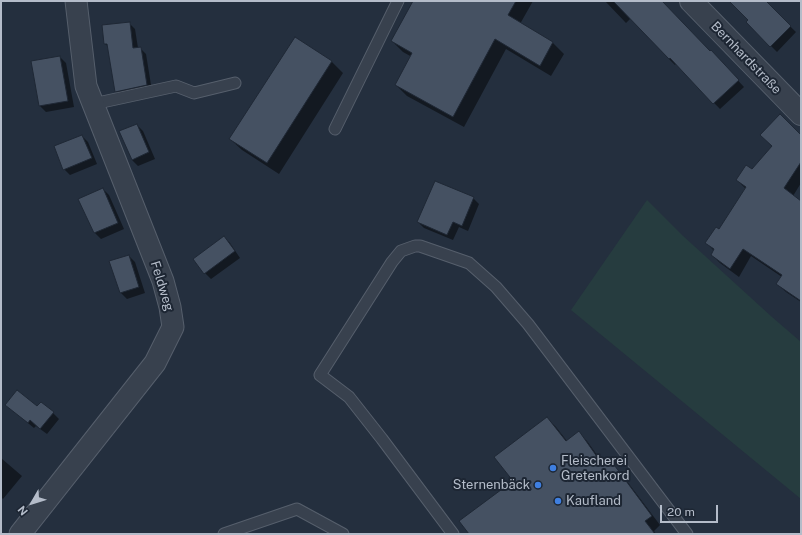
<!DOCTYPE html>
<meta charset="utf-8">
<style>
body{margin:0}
#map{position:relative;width:802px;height:535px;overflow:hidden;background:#242f3e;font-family:"Public Sans",sans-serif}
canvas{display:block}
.frame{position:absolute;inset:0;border:2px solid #b4bcc9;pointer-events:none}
.north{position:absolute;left:12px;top:483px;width:40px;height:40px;-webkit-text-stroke:3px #1d2633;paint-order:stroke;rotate:231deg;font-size:11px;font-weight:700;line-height:16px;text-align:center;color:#b4bcc9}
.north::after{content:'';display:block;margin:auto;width:14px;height:18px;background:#b4bcc9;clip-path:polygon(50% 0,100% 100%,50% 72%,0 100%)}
.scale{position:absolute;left:660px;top:505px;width:58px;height:18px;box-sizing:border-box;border:2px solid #b4bcc9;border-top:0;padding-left:5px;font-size:12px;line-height:14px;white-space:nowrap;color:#b4bcc9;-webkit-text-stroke:3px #1d2633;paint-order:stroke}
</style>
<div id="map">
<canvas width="802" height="535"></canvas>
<div class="frame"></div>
<div class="north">N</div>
<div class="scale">20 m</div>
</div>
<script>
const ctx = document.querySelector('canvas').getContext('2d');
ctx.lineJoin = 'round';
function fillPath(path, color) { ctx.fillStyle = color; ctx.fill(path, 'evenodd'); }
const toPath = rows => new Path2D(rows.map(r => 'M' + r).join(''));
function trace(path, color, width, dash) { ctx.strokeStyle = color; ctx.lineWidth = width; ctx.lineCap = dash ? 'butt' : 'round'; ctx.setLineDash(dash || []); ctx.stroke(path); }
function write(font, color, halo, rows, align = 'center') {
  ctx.font = font + ' "Public Sans",sans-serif'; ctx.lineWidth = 4; ctx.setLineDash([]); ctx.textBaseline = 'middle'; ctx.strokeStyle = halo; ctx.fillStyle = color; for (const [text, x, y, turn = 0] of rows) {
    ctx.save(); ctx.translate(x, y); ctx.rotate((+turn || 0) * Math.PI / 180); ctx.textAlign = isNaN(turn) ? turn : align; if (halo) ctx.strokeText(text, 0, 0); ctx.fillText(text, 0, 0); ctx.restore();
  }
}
fillPath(toPath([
 [647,200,682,235,772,317,801,342,801,499,571,310]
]), '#263c3f');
fillPath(toPath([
 [414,1,533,1,520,24,553,43,564,54,551,76,506,49,464,127,407,96,396,85,412,57,403,52,392,41],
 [605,1,651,1,710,53,717,58,744,87,720,109,676,64,675,65,669,59,631,18,626,23],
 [731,1,758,1,766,3,796,32,777,52,747,22,750,20],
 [129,23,135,29,138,48,140,48,146,54,152,91,122,98,116,92,109,47,105,44],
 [295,38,332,62,343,73,279,174,242,150,230,139],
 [60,57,66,63,74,107,46,112,40,106],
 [137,125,143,131,155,159,138,166,132,160],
 [82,136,88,142,97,164,70,175,64,169],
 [801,136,801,183,793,196,801,202,801,302,786,292,777,284,782,277,751,256,739,277,720,263,712,255,714,251,706,242,719,230,746,189,737,180,752,171],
 [103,189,109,195,124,229,101,239,95,233,80,199],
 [473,198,479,204,468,231,459,227,453,240,424,228,418,222],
 [224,237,230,243,240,258,211,279,205,273],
 [129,256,135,262,145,293,127,299,121,293,111,261],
 [37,408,53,413,59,419,47,434,36,426,34,428,13,411],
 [547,418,556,427,567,441,578,433,587,441,602,462,611,463,620,472,660,525,654,531,656,534,470,534,514,481],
 [1,458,22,476,3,499,1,497]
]), '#0007');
const building = toPath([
 [413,1,516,1,508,15,553,42,540,66,495,39,453,117,395,85,412,53,391,41,413,1],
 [613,1,662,1,710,51,711,50,739,80,713,104,670,58,669,59,613,1],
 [729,1,766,1,791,26,770,47,746,22,748,20,729,1],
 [130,22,133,48,141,47,147,85,115,92,107,44,104,44,102,25,130,22],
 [295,37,332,61,267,163,229,139,295,37],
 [60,56,68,101,39,106,31,61,60,56],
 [780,114,801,135,801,162,784,188,801,201,801,301,776,284,782,275,743,249,730,269,711,255,714,249,705,243,716,227,719,229,746,187,736,180,746,165,752,169,772,146,760,135,780,114],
 [137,124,149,152,132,160,119,131,137,124],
 [82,135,92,158,63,170,54,146,82,135],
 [435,181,474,197,462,226,453,222,447,235,417,222,435,181],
 [103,188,118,223,94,233,78,199,103,188],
 [224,236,235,251,204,274,193,259,224,236],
 [129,255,139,287,120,293,109,261,129,255],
 [17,390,37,406,41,402,54,412,40,429,30,420,28,423,5,405,17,390],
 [547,417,566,441,579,431,600,461,612,462,652,516,645,521,655,534,469,534,459,521,513,481,494,457,547,417]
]);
fillPath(building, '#455162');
trace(building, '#1f2835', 1);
const service = toPath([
 [93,104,176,86,194,93,235,83],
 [335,129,398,1],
 [224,534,297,509,343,534],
 [453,534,382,439,349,397,320,375,392,262,401,251,415,246,420,246,469,263,496,287,528,324,687,534]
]);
const minor = toPath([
 [20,534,155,363,173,327,170,307,163,281,86,86,76,1]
]);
const tertiary = toPath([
 [691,1,801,114]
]);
trace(service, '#565f6c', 13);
trace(minor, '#565f6c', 23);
trace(tertiary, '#565f6c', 24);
trace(service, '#38414e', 11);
trace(minor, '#38414e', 21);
trace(tertiary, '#38414e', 22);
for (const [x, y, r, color] of [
 [553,468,4,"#3f7fe0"],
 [538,485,4,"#3f7fe0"],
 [558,501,4,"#3f7fe0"]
]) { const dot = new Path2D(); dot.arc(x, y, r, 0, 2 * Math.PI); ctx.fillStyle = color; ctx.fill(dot); trace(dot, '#1d2633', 1.5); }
write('13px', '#b4bcc9', '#1d2633', [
 ["Bernhardstraße",746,58,46],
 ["Feldweg",162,286,73]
]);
write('13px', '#b4bcc9', '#1d2633', [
 ["Fleischerei",561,461],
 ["Gretenkord",561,476],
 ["Sternenbäck",530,485,"right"],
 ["Kaufland",566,501]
], 'left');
</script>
